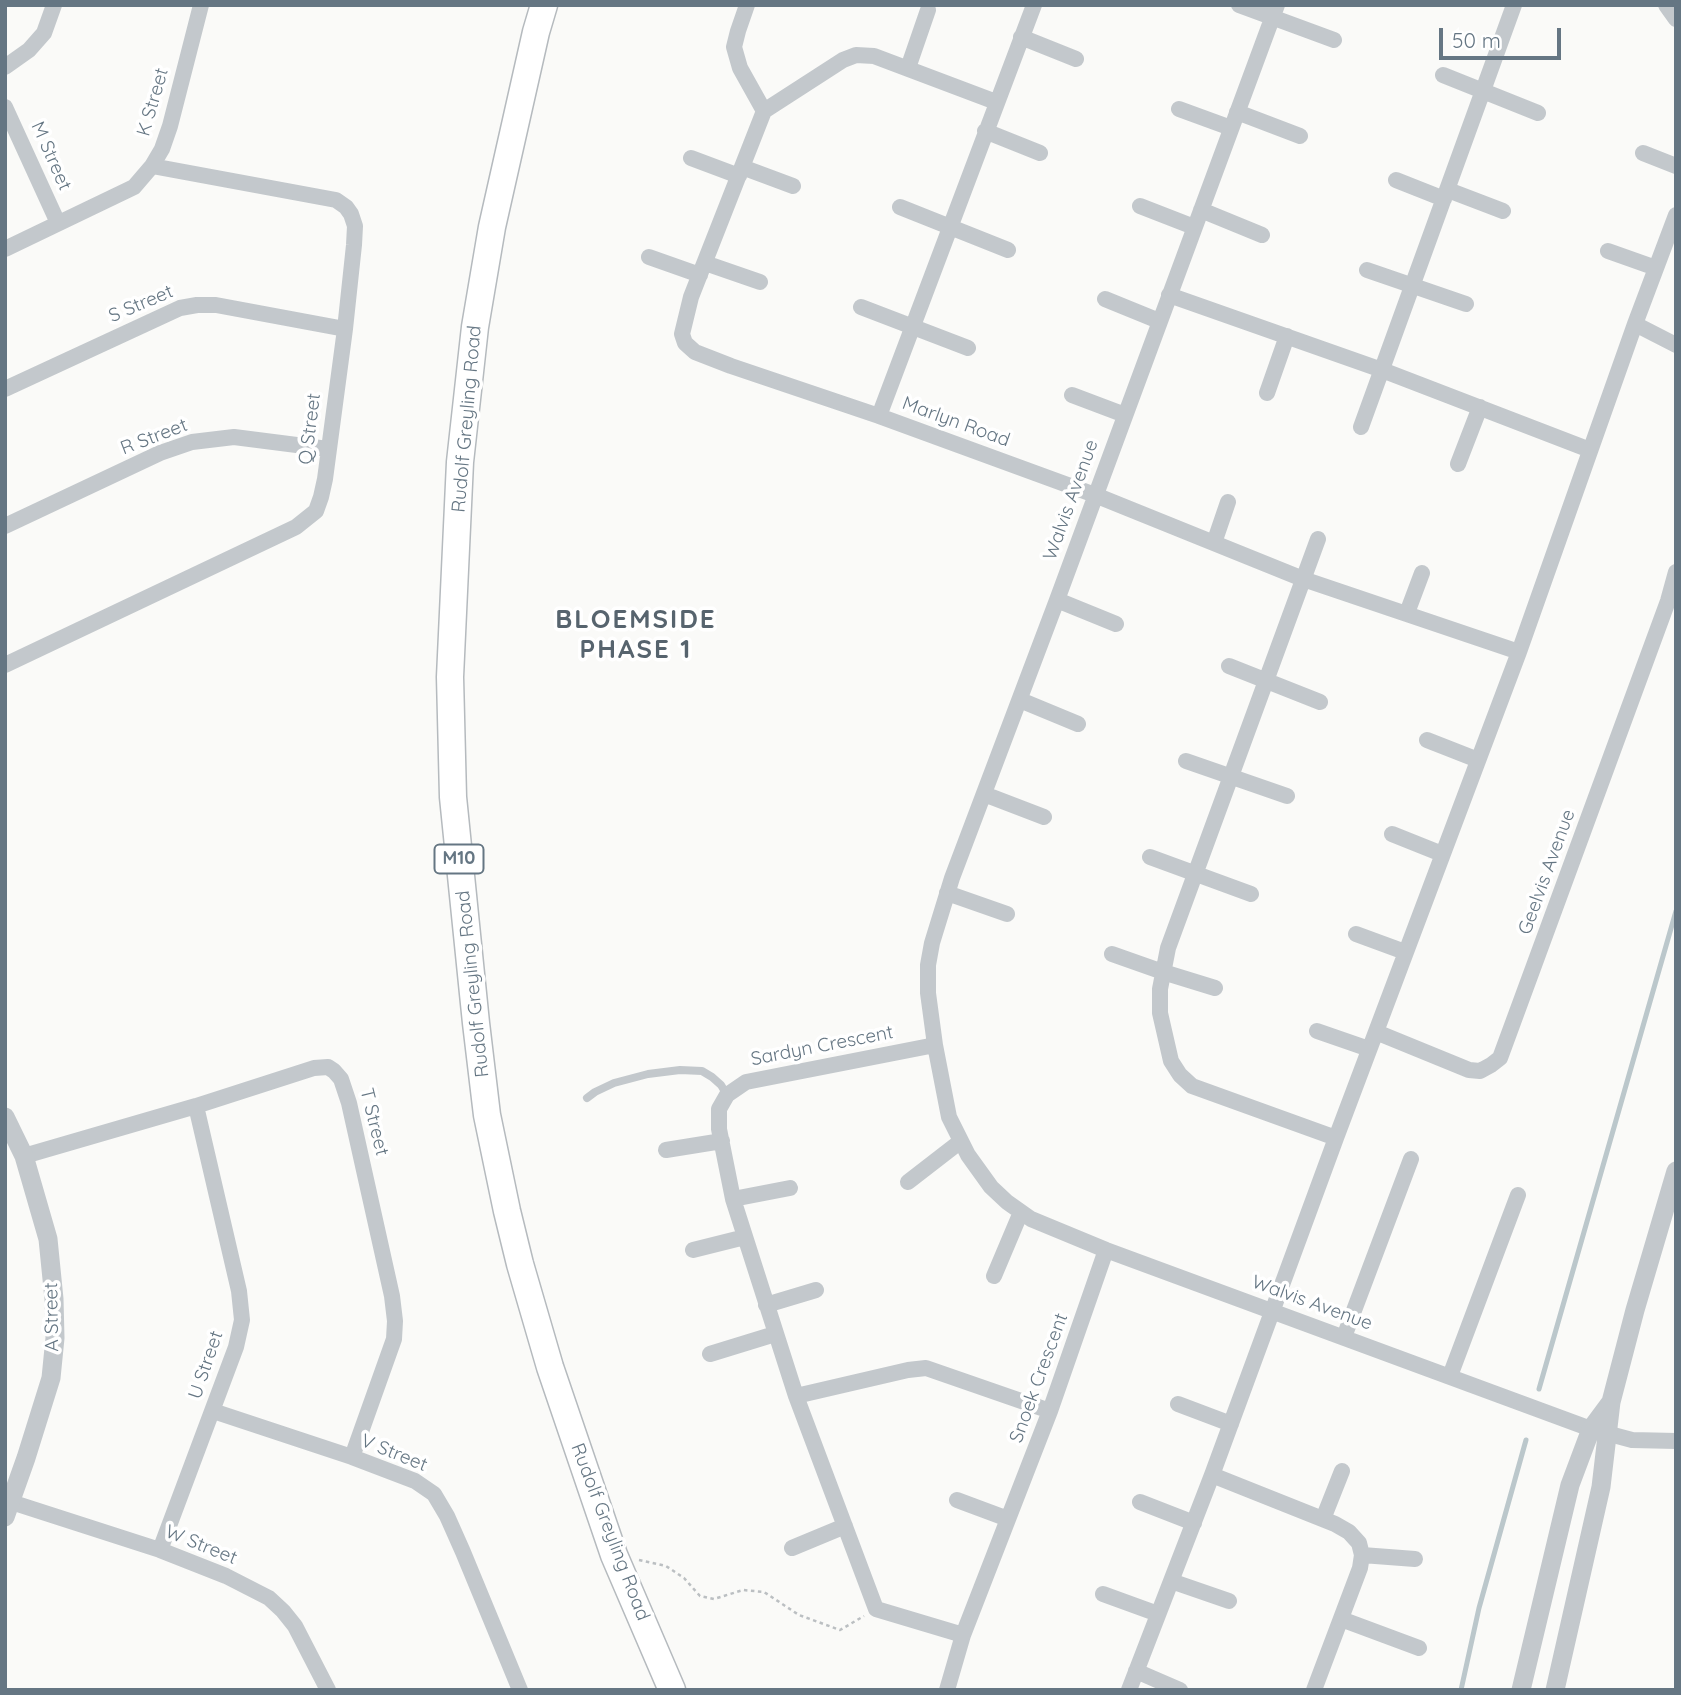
<!DOCTYPE html>
<html>
<head>
<meta charset="utf-8">
<style>
  body { margin:0 }
  #map { position:relative; width:1681px; height:1695px; overflow:hidden; background:#fafaf8; font-family:Quicksand,sans-serif }
  canvas { display:block }
  .frame { position:absolute; inset:0; border:7px solid #657683; pointer-events:none }
  .scale { position:absolute; left:1439px; top:28px; width:122px; height:32px; box-sizing:border-box; border:4px solid #657683; border-top:0; padding-left:9px; font-size:21px; line-height:24px; white-space:nowrap; color:#657683; -webkit-text-stroke:5px #fff; paint-order:stroke }
</style>
</head>
<body>
<div id="map">
<canvas width="1681" height="1695"></canvas>
<div class="frame"></div>
<div class="scale">50 m</div>
</div>
<script>
const g = document.querySelector('canvas').getContext('2d');
g.lineJoin = 'round';
function shape(rows) {
  const path = new Path2D();
  for (const r of rows) {
    path.moveTo(r[0], r[1]);
    for (let i = 2; i < r.length; i += 2) path.lineTo(r[i], r[i + 1]);
  }
  return path;
}
function stroke(path, color, width, dash) {
  g.strokeStyle = color;
  g.lineWidth = width;
  g.lineCap = dash ? 'butt' : 'round';
  g.setLineDash(dash || []);
  g.stroke(path);
}
function drawText(font, color, halo, rows, align = 'center') {
  g.font = font + ' Quicksand,sans-serif';
  g.lineWidth = 7;
  g.setLineDash([]);
  g.textBaseline = 'middle';
  g.strokeStyle = halo;
  g.fillStyle = color;
  for (const [text, x, y, turn = 0] of rows) {
    g.save();
    g.translate(x, y);
    g.rotate((+turn || 0) * Math.PI / 180);
    g.textAlign = isNaN(turn) ? turn : align;
    if (halo) g.strokeText(text, 0, 0);
    g.fillText(text, 0, 0);
    g.restore();
  }
}
stroke(shape([
  [1539,1389,1676,911],
  [1461,1690,1479,1608,1526,1440]
]), '#bbc7cb', 5);
const primary = shape([
  [544,5,536,32,492,227,475,327,460,462,450,677,453,797,476,1023,487,1115,507,1211,520,1264,550,1367,614,1555,672,1690]
]);
stroke(primary, '#b5babe', 29);
stroke(shape([
  [639,1560,666,1566,684,1578,700,1596,714,1599,743,1590,764,1592,799,1615,840,1630,864,1616]
]), '#bbbfc2', 2.5, [3.5, 3.5]);
stroke(shape([
  [587,1098,595,1092,614,1083,648,1074,680,1070,702,1071,712,1077,721,1085,727,1095]
]), '#c3c8cc', 8);
stroke(shape([
  [747,5,738,31,734,47,740,68,764,111],
  [1239,5,1334,40],
  [1277,5,1057,600,952,878,932,943,928,965,928,993,935,1045,949,1117,968,1155,991,1187,1007,1202,1031,1219,1106,1250,1591,1429,1632,1440,1676,1441],
  [1666,5,1676,19],
  [1021,37,1076,59],
  [5,67,29,50,44,33,54,5],
  [908,68,928,10],
  [1443,75,1538,113],
  [996,102,874,56,856,55,843,60,764,111,691,297,682,334,685,343,695,352,731,366,879,416,1095,495,1303,579,1519,652],
  [5,107,58,223],
  [1179,109,1231,128],
  [1237,112,1300,136],
  [985,131,1040,153],
  [1643,153,1676,166],
  [691,158,739,176],
  [742,167,793,186],
  [1396,180,1444,199],
  [1448,190,1503,211],
  [1140,206,1194,227],
  [900,207,1008,250],
  [1201,210,1262,235],
  [5,249,134,187,152,166,162,149,170,126,201,5],
  [1608,251,1656,268],
  [649,257,700,275],
  [705,263,760,282],
  [1367,270,1466,304],
  [1169,295,1382,370,1590,450],
  [1105,299,1159,321],
  [861,307,968,348],
  [1635,324,1676,345],
  [5,389,180,308,197,305,216,305,345,329],
  [1267,393,1287,336],
  [1072,395,1125,415],
  [879,416,1034,5],
  [1361,427,1514,5],
  [1458,464,1480,407],
  [5,526,160,453,192,442,234,437,328,449],
  [1318,539,1168,948,1160,989,1160,1013,1171,1061,1180,1075,1192,1086,1336,1138],
  [1214,543,1228,502],
  [1057,600,1116,624],
  [1407,613,1422,573],
  [5,665,296,527,316,511,321,497,325,479,345,329,354,245,355,226,351,214,346,207,336,200,152,166],
  [1229,666,1320,702],
  [1020,700,1078,724],
  [1427,740,1478,760],
  [1186,761,1287,796],
  [984,794,1044,817],
  [1392,834,1442,854],
  [1150,857,1251,894],
  [947,893,1007,914],
  [1356,934,1405,952],
  [1112,954,1163,972,1215,988],
  [1317,1031,1369,1049],
  [1376,1032,1469,1070,1480,1071,1491,1065,1500,1058,1668,601,1676,572],
  [935,1045,746,1082,727,1095,719,1109,719,1129,733,1199,796,1396,876,1609,963,1635],
  [666,1150,722,1141],
  [24,1156,196,1106,314,1068,328,1067,334,1071,341,1079,349,1103,392,1296,395,1321,394,1339,352,1457],
  [908,1182,961,1141],
  [733,1199,790,1188],
  [693,1250,745,1237],
  [994,1276,1021,1212],
  [766,1305,816,1290],
  [1344,1337,1411,1159],
  [710,1354,775,1334],
  [1450,1376,1518,1195],
  [796,1396,908,1370,926,1368,1050,1411],
  [1178,1404,1231,1424],
  [213,1411,352,1457,415,1481,434,1494,447,1516,463,1552,520,1690],
  [1212,1475,1335,1524,1349,1532,1359,1543,1362,1555,1360,1568,1314,1690],
  [957,1500,1008,1519],
  [11,1502,160,1550,226,1576,269,1598,283,1611,295,1626,328,1690],
  [1140,1502,1194,1523],
  [1323,1519,1342,1471],
  [792,1548,845,1526],
  [160,1550,236,1347,242,1320,239,1291,196,1106],
  [1362,1555,1415,1559],
  [1171,1581,1229,1601],
  [1103,1594,1158,1614],
  [1341,1619,1419,1648],
  [1136,1671,1180,1690],
  [947,1690,963,1635,1050,1411,1106,1250],
  [1129,1690,1212,1475,1336,1138,1519,652,1635,324,1676,215]
]), '#c3c8cc', 16);
stroke(shape([
  [5,1117,24,1156,48,1239,54,1299,55,1338,51,1378,26,1458,5,1517],
  [1521,1690,1570,1485,1591,1429,1611,1402],
  [1555,1690,1601,1487,1611,1402,1635,1310,1676,1171]
]), '#c3c8cc', 19);
stroke(primary, '#fff', 26);
for (const [x, y, w] of [
  [459,859,49]
]) {
  const box = new Path2D();
  box.roundRect(x - w / 2, y - 14.5, w, 29, 5);
  g.fillStyle = '#fff';
  g.fill(box);
  stroke(box, '#657683', 2);
}
drawText('bold 18px', '#657683', null, [
  ["M10",459,859]
]);
drawText('19px', '#657683', '#fff', [
  ["K Street",153,102,-74],
  ["M Street",51,156,66],
  ["S Street",141,304,-23],
  ["Rudolf Greyling Road",467,419,-85],
  ["Marlyn Road",956,422,20],
  ["Q Street",310,429,-83],
  ["R Street",154,437,-21],
  ["Walvis Avenue",1071,500,-70],
  ["Geelvis Avenue",1547,872,-70],
  ["Rudolf Greyling Road",473,984,-96],
  ["Sardyn Crescent",822,1046,-11],
  ["T Street",374,1122,76],
  ["Walvis Avenue",1312,1303,20],
  ["A Street",52,1317,-91],
  ["U Street",206,1365,-71],
  ["Snoek Crescent",1039,1378,-70],
  ["V Street",394,1453,22],
  ["Rudolf Greyling Road",610,1532,69],
  ["W Street",201,1545,22]
]);
g.letterSpacing = '2px';
drawText('bold 26px', '#57646e', '#fff', [
  ["BLOEMSIDE",636,620],
  ["PHASE 1",636,650]
]);
g.letterSpacing = '0px';
</script>
</body>
</html>
